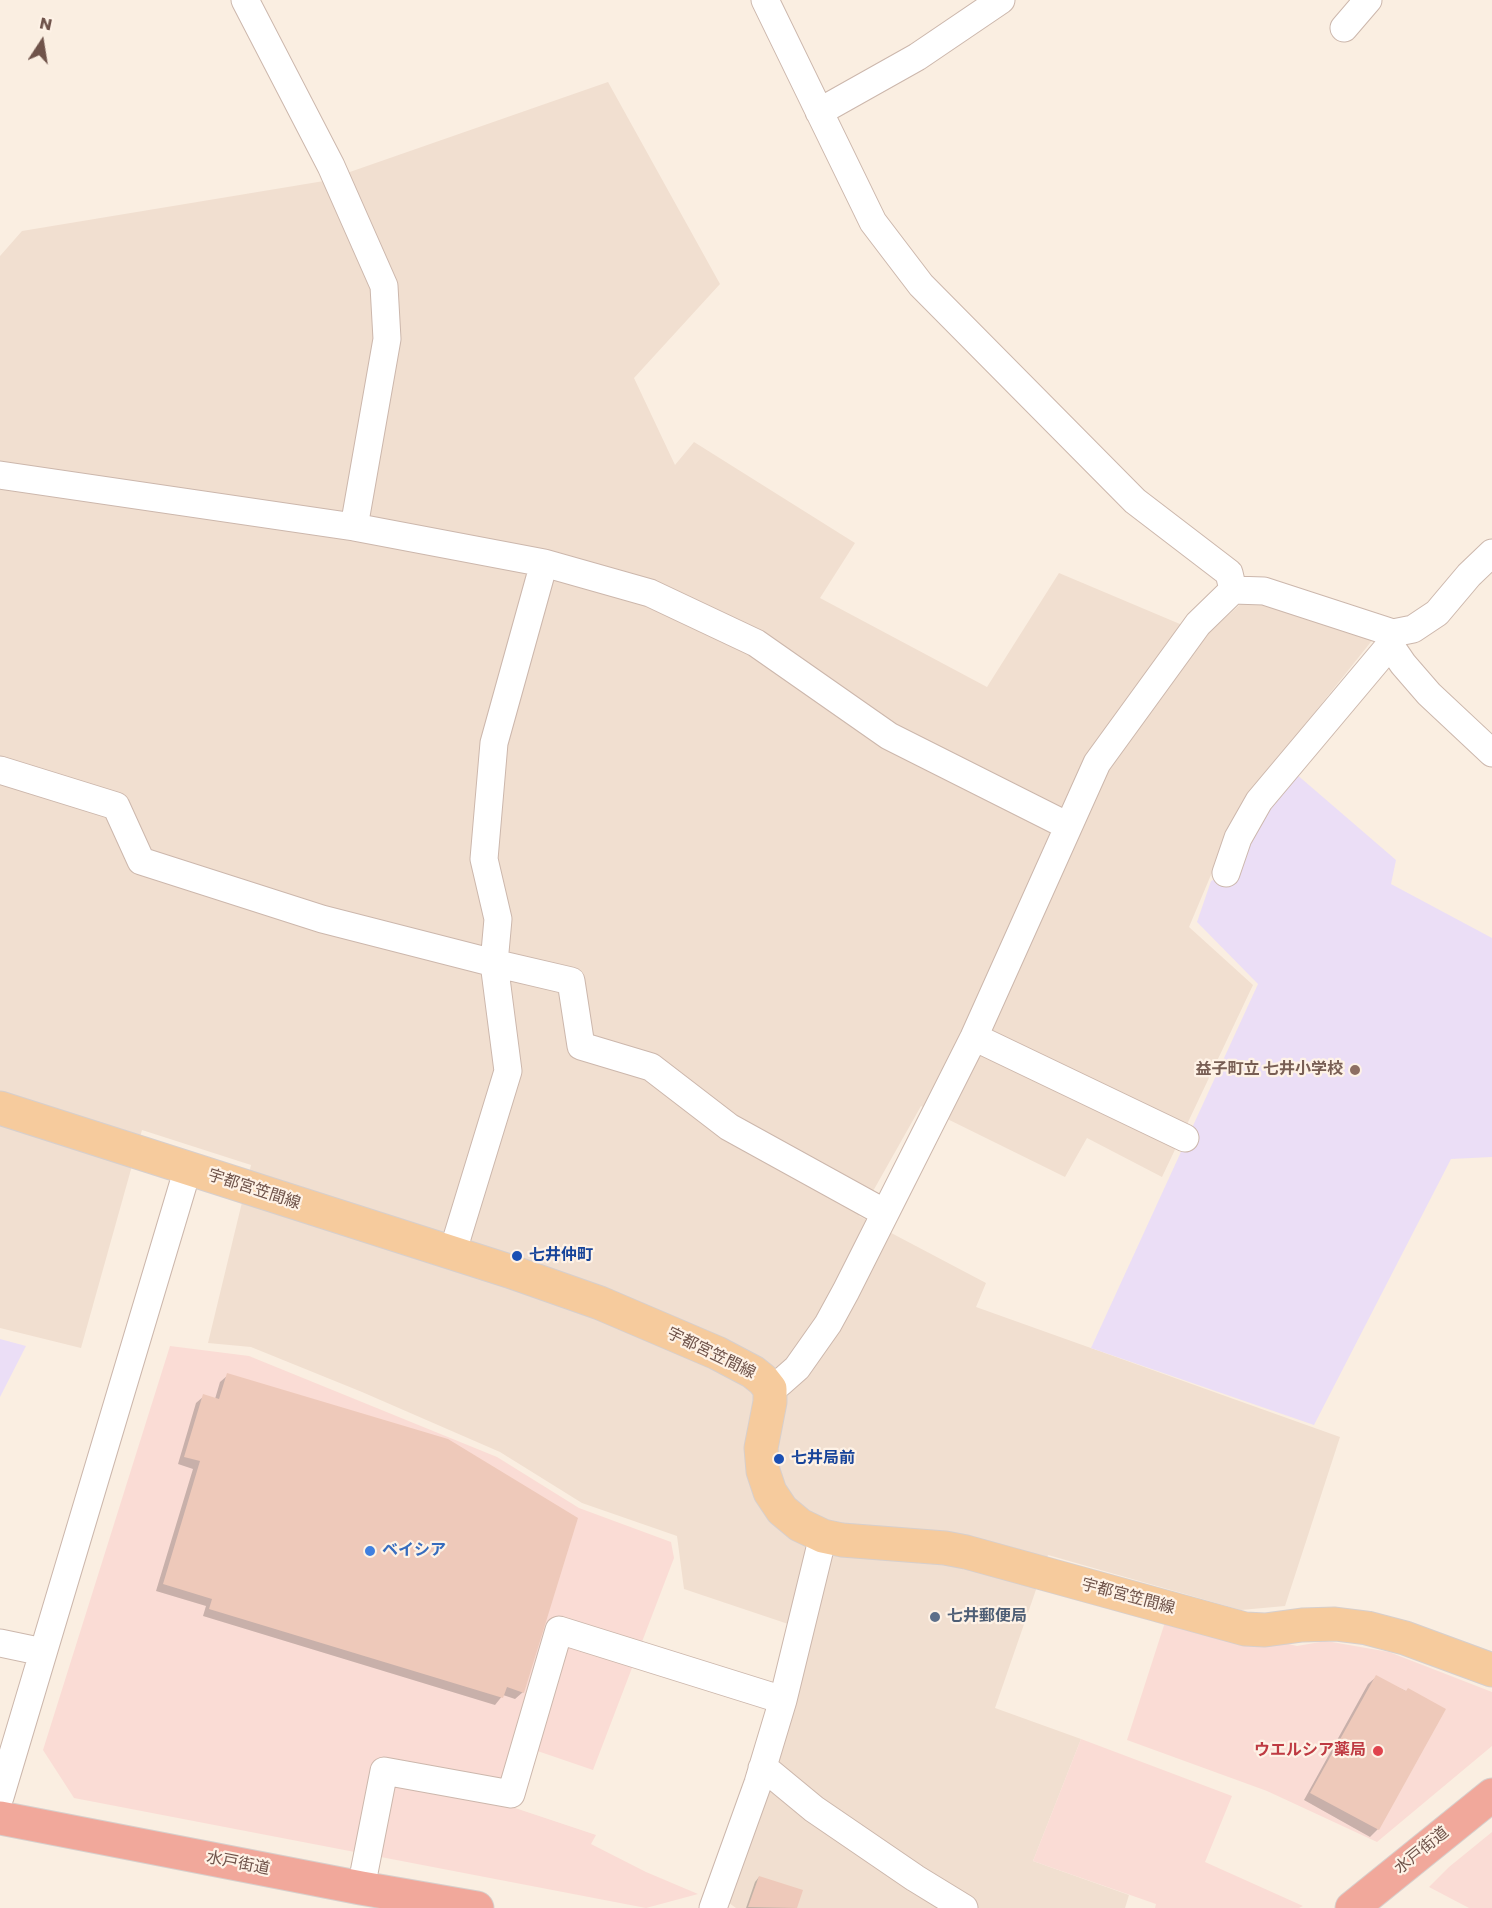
<!DOCTYPE html>
<html>
<head>
<meta charset="utf-8">
<style>
  body { margin:0 }
  #map { position:relative; width:1492px; height:1908px; overflow:hidden; background:#faeee1; font-family:Poppins,sans-serif }
  canvas { display:block }
  .north { position:absolute; left:12px; top:12px; width:60px; height:60px; -webkit-text-stroke:4px #fef2e6; paint-order:stroke; rotate:12deg; font-size:16px; font-weight:700; line-height:24px; text-align:center; color:#6f534a }
  .north::after { content:''; display:block; margin:auto; width:21px; height:27px; background:#6f534a; clip-path:polygon(50% 0,100% 100%,50% 72%,0 100%) }
</style>
</head>
<body>
<div id="map">
<canvas width="1492" height="1908"></canvas>
<div class="north">N</div>
</div>
<script>
const g = document.querySelector('canvas').getContext('2d');
g.lineJoin = 'round';
function paint(path, color) {
  g.fillStyle = color;
  g.fill(path, 'evenodd');
}
function shape(rows) {
  const path = new Path2D();
  for (const r of rows) {
    path.moveTo(r[0], r[1]);
    for (let i = 2; i < r.length; i += 2) path.lineTo(r[i], r[i + 1]);
  }
  return path;
}
function stroke(path, color, width, dash) {
  g.strokeStyle = color;
  g.lineWidth = width;
  g.lineCap = dash ? 'butt' : 'round';
  g.setLineDash(dash || []);
  g.stroke(path);
}
function drawText(font, color, halo, rows, align = 'center') {
  g.font = font + ' Poppins,"Noto Sans JP",sans-serif';
  g.lineWidth = 4.5;
  g.setLineDash([]);
  g.textBaseline = 'middle';
  g.strokeStyle = halo;
  g.fillStyle = color;
  for (const [text, x, y, turn = 0] of rows) {
    g.save();
    g.translate(x, y);
    g.rotate((+turn || 0) * Math.PI / 180);
    g.textAlign = isNaN(turn) ? turn : align;
    if (halo) g.strokeText(text, 0, 0);
    g.fillText(text, 0, 0);
    g.restore();
  }
}
paint(shape([
  [608,82,720,284,634,378,675,465,694,442,855,543,820,598,987,687,1059,573,1206,635,1243,602,1300,609,1374,638,1240,806,1189,927,1253,985,1162,1177,1087,1138,1065,1177,921,1106,859,1216,986,1283,976,1307,1340,1437,1285,1606,1241,1610,1048,1555,995,1708,1081,1739,1033,1861,1129,1895,1125,1908,736,1908,729,1903,809,1631,684,1589,677,1536,582,1503,500,1452,362,1392,251,1347,208,1343,251,1165,142,1130,81,1348,0,1328,0,256,22,231,324,181]
]), '#f1dfd0');
paint(shape([
  [170,1346,249,1356,497,1457,579,1508,671,1542,674,1558,593,1770,517,1744,500,1803,596,1835,591,1844,646,1872,698,1894,646,1908,74,1798,43,1750],
  [1167,1616,1297,1646,1326,1641,1389,1652,1492,1692,1492,1746,1377,1842,1267,1791,1127,1740],
  [1081,1739,1232,1796,1205,1862,1303,1906,1299,1908,1155,1908,1156,1904,1033,1861],
  [1492,1832,1492,1908,1469,1908,1429,1887,1449,1867]
]), '#fadcd5');
paint(shape([
  [1295,773,1396,860,1391,884,1492,938,1492,1157,1451,1159,1314,1425,1091,1348,1258,984,1197,922,1211,881,1237,870,1246,839],
  [0,1339,26,1346,0,1397]
]), '#ebdef6');
paint(shape([
  [228,1375,523,1692,515,1699,503,1695,495,1705,203,1616,206,1606,156,1591,193,1469,178,1464,196,1403,204,1396,215,1399,220,1382],
  [1376,1677,1444,1709,1378,1829,1370,1837,1304,1800,1368,1684],
  [759,1877,801,1891,795,1908,746,1908,755,1882]
]), '#0003');
paint(shape([
  [227,1373,448,1439,578,1518,524,1693,507,1687,503,1698,209,1609,212,1599,163,1584,200,1461,184,1457,203,1394,219,1399],
  [1376,1675,1406,1691,1408,1688,1446,1709,1379,1830,1310,1793],
  [759,1876,803,1890,797,1908,748,1907]
]), '#eec9ba');
const minor = shape([
  [245,0,331,166,384,286,387,339,354,527],
  [765,0,873,222,921,285,1135,501,1229,573,1233,590],
  [1344,28,1368,0],
  [819,112,917,57,1001,0],
  [0,475,354,527,544,563,650,593,756,643,889,736,1068,826],
  [1390,645,1403,664,1429,694,1492,753],
  [0,770,116,806,141,861,322,919,494,963,571,981,581,1046,651,1067,729,1127,885,1213],
  [1226,873,1238,838,1259,801,1390,645,1393,633],
  [974,1037,1185,1138],
  [452,1254,508,1071,494,963,498,919,484,859,494,743,544,563],
  [770,1389,780,1383,797,1368,828,1324,846,1291,974,1037,1097,763,1198,624,1233,590,1264,591,1393,633,1413,629,1437,613,1469,575,1492,553],
  [0,1643,43,1652],
  [762,1768,768,1771,814,1809,915,1878,964,1908],
  [0,1797,188,1168],
  [361,1888,384,1771,511,1794,559,1630,783,1700],
  [713,1908,758,1783,783,1700,823,1536]
]);
const major = shape([
  [0,1108,509,1271,600,1303,717,1353,753,1372,763,1380,770,1389,770,1402,761,1448,763,1471,770,1492,782,1510,800,1525,823,1536,842,1540,945,1548,966,1552,1245,1629,1265,1630,1302,1625,1335,1624,1367,1628,1405,1638,1492,1670]
]);
const highway = shape([
  [0,1818,361,1888,477,1908],
  [1352,1908,1492,1795]
]);
stroke(minor, '#ccb7ac', 29);
stroke(major, '#d7cfcc', 35);
stroke(highway, '#d7cfcc', 35);
stroke(minor, '#fff', 27);
stroke(major, '#f6cb9d', 33);
stroke(highway, '#f1a89b', 33);
for (const [x, y, r, color] of [
  [1355,1070,6,"#8d6e63"],
  [517,1256,6,"#1a4fb4"],
  [779,1459,6,"#1a4fb4"],
  [370,1551,6,"#3f7fe0"],
  [935,1617,6,"#5c6f8a"],
  [1378,1751,6,"#e0444e"]
]) {
  const dot = new Path2D();
  dot.arc(x, y, r, 0, 2 * Math.PI);
  g.fillStyle = color;
  g.fill(dot);
  stroke(dot, '#fef2e6', 2);
}
drawText('bold 16px', '#785e54', '#fef2e6', [
  ["益子町立 七井小学校",1343,1070]
], 'right');
drawText('16px', '#6f534a', '#fef2e6', [
  ["宇都宮笠間線",254,1190,18],
  ["宇都宮笠間線",711,1354,26],
  ["宇都宮笠間線",1128,1597,15],
  ["水戸街道",1422,1851,-39],
  ["水戸街道",238,1864,11]
]);
drawText('bold 16px', '#164399', '#fef2e6', [
  ["七井仲町",529,1256],
  ["七井局前",791,1459]
], 'left');
drawText('bold 16px', '#366cbe', '#fef2e6', [
  ["ベイシア",382,1551]
], 'left');
drawText('bold 16px', '#4e5e75', '#fef2e6', [
  ["七井郵便局",947,1617]
], 'left');
drawText('bold 16px', '#be3a42', '#fef2e6', [
  ["ウエルシア薬局",1366,1751]
], 'right');
</script>
</body>
</html>
